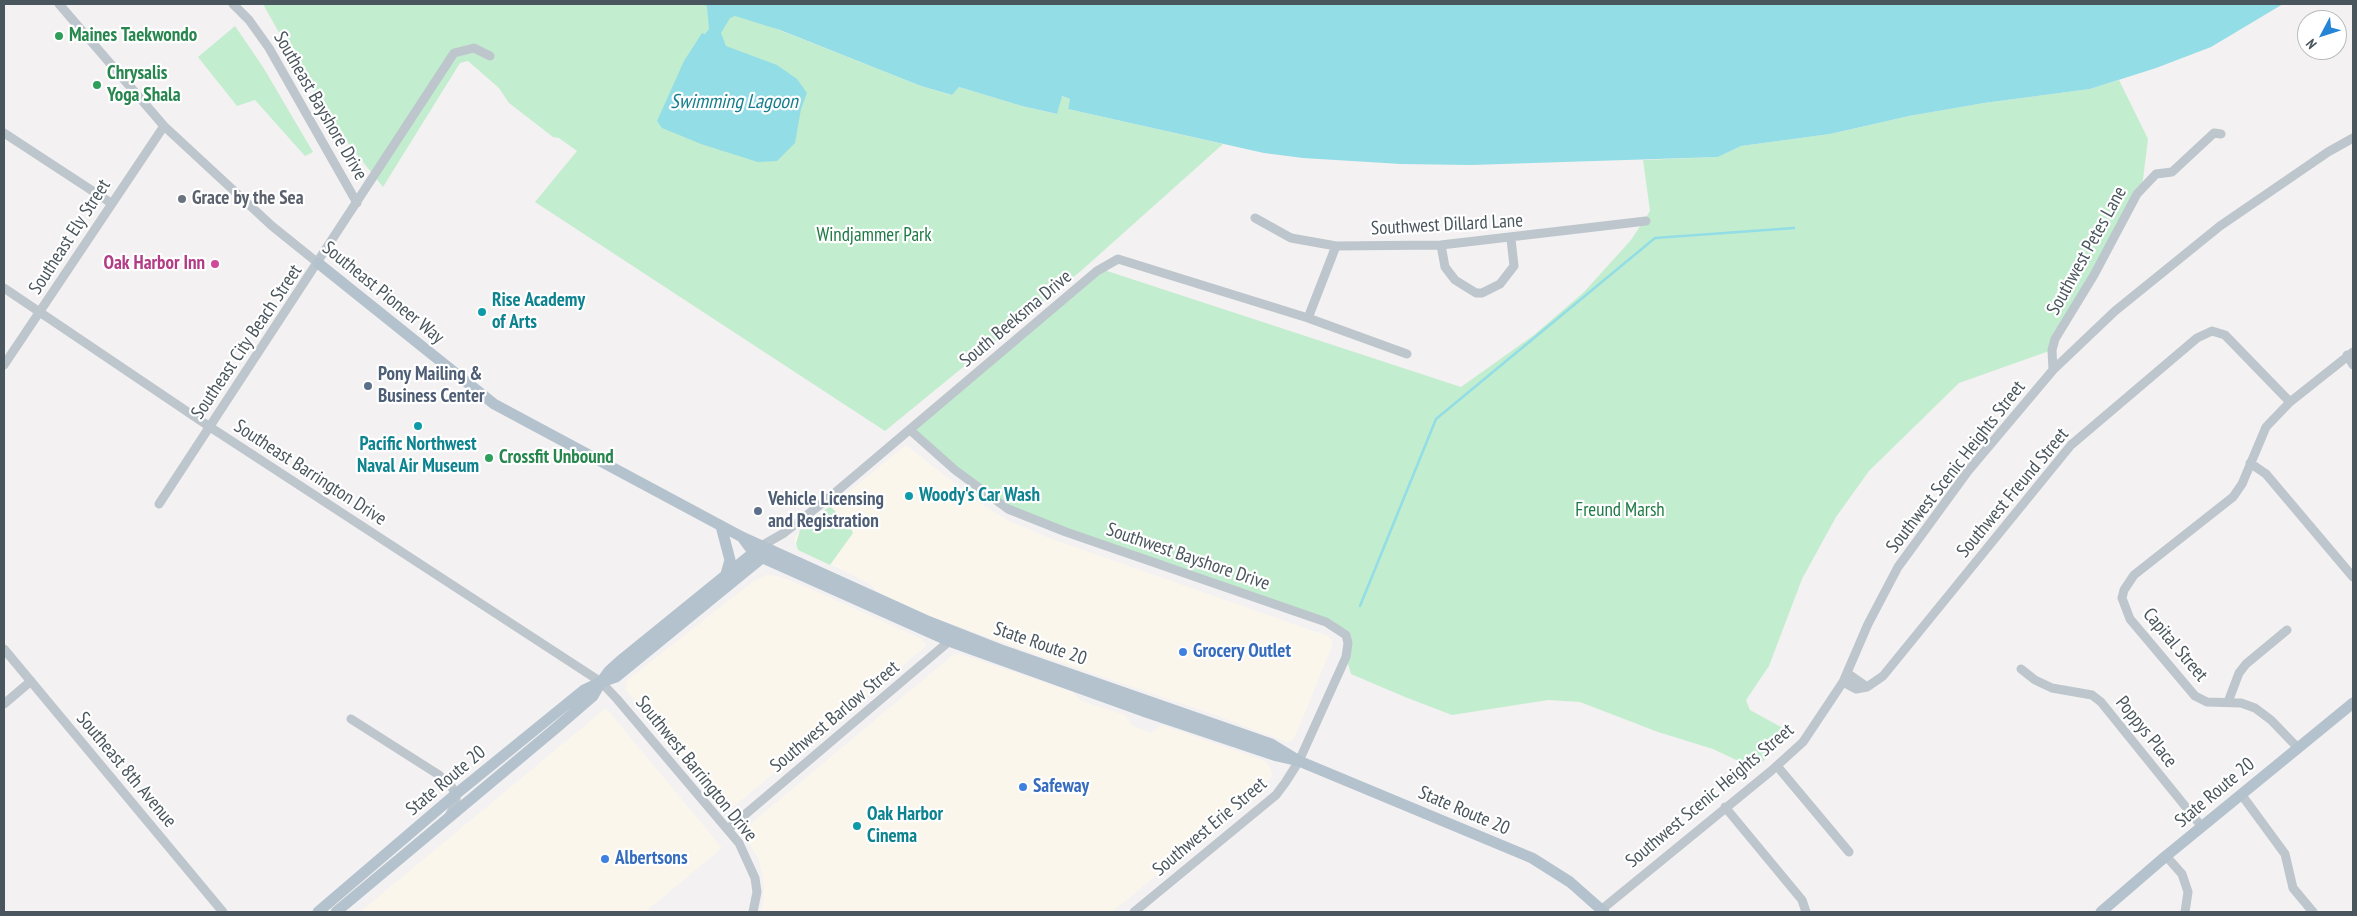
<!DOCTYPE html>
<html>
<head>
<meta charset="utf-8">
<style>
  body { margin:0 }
  #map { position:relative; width:2357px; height:916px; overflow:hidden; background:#f3f1f1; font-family:"PT Sans Narrow",sans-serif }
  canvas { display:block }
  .frame { position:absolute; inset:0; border:5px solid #4a565d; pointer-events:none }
  .north { position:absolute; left:2297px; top:10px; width:50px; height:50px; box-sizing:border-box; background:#fff; border:1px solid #b7bbbe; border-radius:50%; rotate:230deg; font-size:14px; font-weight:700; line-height:20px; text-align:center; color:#4a565d }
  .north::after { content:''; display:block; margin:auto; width:18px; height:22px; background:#2684d7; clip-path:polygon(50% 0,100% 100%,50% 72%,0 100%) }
</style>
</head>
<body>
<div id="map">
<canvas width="2357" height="916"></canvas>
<div class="frame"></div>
<div class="north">N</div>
</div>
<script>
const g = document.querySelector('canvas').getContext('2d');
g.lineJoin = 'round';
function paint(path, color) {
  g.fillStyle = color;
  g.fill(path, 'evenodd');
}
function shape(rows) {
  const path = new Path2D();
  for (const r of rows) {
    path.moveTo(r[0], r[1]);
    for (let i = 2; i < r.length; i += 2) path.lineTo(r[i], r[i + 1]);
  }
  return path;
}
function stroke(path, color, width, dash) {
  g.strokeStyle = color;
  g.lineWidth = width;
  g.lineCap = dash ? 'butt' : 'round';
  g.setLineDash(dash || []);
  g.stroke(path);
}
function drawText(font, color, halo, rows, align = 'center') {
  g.font = font + ' "PT Sans Narrow",sans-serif';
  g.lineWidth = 4.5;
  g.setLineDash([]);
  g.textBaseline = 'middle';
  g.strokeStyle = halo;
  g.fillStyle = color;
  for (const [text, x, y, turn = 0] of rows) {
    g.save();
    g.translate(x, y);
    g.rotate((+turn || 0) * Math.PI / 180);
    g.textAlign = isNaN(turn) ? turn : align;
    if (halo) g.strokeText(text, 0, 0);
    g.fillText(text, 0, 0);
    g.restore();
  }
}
paint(shape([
  [906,445,978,502,1007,520,1049,538,1328,636,1332,641,1332,646,1295,737,1292,741,1287,742,1207,712,1018,648,935,618,878,592,867,582,842,570,797,549,794,540,796,535],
  [766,575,773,575,787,579,822,594,922,639,926,646,732,808,727,809,722,806,625,689,627,680,635,674,751,583],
  [954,654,963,655,1072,692,1082,701,1125,715,1131,725,1151,733,1162,725,1265,761,1271,769,1272,776,1247,801,1112,912,762,912,764,885,759,860,742,831],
  [606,708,722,848,645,912,360,912]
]), '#fbf6ec');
paint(shape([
  [263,4,701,4,754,20,921,86,951,95,959,87,1022,106,1056,114,1061,96,1070,99,1068,109,1223,144,1082,270,885,431,535,202,577,151,559,138,553,137,509,103,499,88,468,61,460,63,383,187,351,147,306,81],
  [235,26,263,67,313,152,305,156,255,100,237,106,198,57],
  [2119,80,2148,139,2142,187,2052,350,1959,383,1869,471,1836,517,1802,579,1769,666,1746,700,1750,710,1790,732,1783,742,1757,767,1747,765,1713,749,1658,732,1580,702,1548,700,1452,715,1405,697,1351,674,1346,657,1348,643,1337,627,1008,509,910,430,1101,269,1461,387,1534,335,1584,292,1631,240,1650,211,1643,160,1718,157,1741,146,1830,134,1909,116,1984,103,2090,89],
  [830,506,850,526,853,533,830,565,798,550,796,544,800,530]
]), '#c3edcf');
paint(shape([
  [701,4,2283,4,2211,47,2156,68,2090,89,1984,103,1909,116,1830,134,1741,146,1718,157,1471,165,1401,164,1303,158,1264,153,1068,109,1070,99,1062,96,1057,114,1022,106,959,87,952,95,921,86,780,30,735,16,730,18,721,33,726,46,777,65,797,79,807,93,801,109,795,143,777,161,758,162,701,144,662,128,657,121,684,61,702,33,705,34,709,29,707,6]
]), '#93dde6');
stroke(shape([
  [1360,606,1436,419,1655,238,1794,228]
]), '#93dde6', 2.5);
stroke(shape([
  [59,4,164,126,272,226,318,263],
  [233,4,249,20,269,48,357,203],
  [4,133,111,203],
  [1255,218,1291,238,1336,246,1441,245,1646,221],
  [1441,245,1445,267,1455,280,1476,293,1482,293,1500,284,1514,266,1511,239],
  [4,288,210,427,601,682,617,699,739,843,755,878,757,892,753,912],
  [1308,318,1336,246],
  [2347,355,2353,365],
  [4,365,164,126],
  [2053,370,2052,350,2055,339,2094,275,2137,194,2156,174,2172,172,2214,133,2221,134],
  [910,430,955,470,1008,509,1066,532,1326,622,1346,635,1348,643,1346,657,1299,761,1285,783,1276,795,1134,912],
  [2250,463,2266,474,2353,577],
  [159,504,454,53,474,48,490,56],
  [763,545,784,533,830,497,1097,271,1118,259,1308,318,1407,354],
  [4,649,223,912],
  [2021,669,2035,680,2052,688,2092,695,2101,702,2202,827],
  [1847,673,1867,687],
  [1843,682,1856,689,1867,687,1883,676,2071,445,2197,338,2212,331,2225,335,2290,402],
  [2228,702,2239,673,2246,664,2287,630],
  [4,704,31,681],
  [351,719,439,775,451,786,456,794,456,802,449,816],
  [2297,747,2271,720,2255,708,2241,703,2207,702,2195,696,2130,619,2122,598,2124,590,2134,575,2233,497,2242,484,2266,427,2290,402,2353,352],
  [1777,766,1849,852],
  [2241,794,2285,854,2293,888,2313,912],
  [1725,807,1802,900,1806,912],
  [728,829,953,638],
  [2166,856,2182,874,2188,892,2185,912],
  [1601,910,1771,771,1803,742,1843,682,1868,624,1898,567,1968,471,2053,370,2115,311,2220,226,2328,152,2353,138]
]), '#bdc6cc', 9);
stroke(shape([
  [318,263,494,404,742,537,925,620,1004,651,1271,744,1299,761],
  [721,526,730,560,726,574],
  [742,537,753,552,763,558,949,641,1146,712,1277,756,1299,761,1532,858,1570,882,1604,912],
  [318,912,456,794,584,690,601,682,609,671,620,661,758,549],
  [336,912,556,728,593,696,601,682,616,677,768,553],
  [2101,912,2166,856,2353,703]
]), '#b3c2cd', 11);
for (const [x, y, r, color] of [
  [59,36,5,"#2e9e5b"],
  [97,85,5,"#2e9e5b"],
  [182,199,5,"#6b7280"],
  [215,264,5,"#d1479c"],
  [482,312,5,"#0f9aa8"],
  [368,386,5,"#5c6f8a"],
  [418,426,5,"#0f9aa8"],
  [489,458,5,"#2e9e5b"],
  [909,496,5,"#0f9aa8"],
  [758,511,5,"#5c6f8a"],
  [1183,652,5,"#3f7fe0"],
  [1023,787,5,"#3f7fe0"],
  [857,826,5,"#0f9aa8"],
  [605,859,5,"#3f7fe0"]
]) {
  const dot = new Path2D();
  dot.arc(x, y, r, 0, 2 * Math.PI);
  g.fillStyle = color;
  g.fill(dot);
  stroke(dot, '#fff', 2);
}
drawText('bold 19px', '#27864d', '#fff', [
  ["Maines Taekwondo",69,36],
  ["Chrysalis",107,74],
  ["Yoga Shala",107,96],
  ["Crossfit Unbound",499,458]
], 'left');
drawText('19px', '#4a565d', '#fff', [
  ["Southeast Bayshore Drive",320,106,60],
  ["Southwest Dillard Lane",1447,225,-3],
  ["Southeast Ely Street",70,237,-57],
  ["Southwest Petes Lane",2087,251,-61],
  ["Southeast Pioneer Way",383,293,39],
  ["South Beeksma Drive",1016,319,-40],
  ["Southeast City Beach Street",247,342,-56],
  ["Southwest Scenic Heights Street",1956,467,-52],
  ["Southeast Barrington Drive",310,473,33],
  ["Southwest Freund Street",2013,493,-50],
  ["Southwest Bayshore Drive",1188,557,19],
  ["State Route 20",1040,644,19],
  ["Capital Street",2175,645,50],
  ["Southwest Barlow Street",835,717,-40],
  ["Poppys Place",2146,732,51],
  ["Southwest Barrington Drive",696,769,51],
  ["Southeast 8th Avenue",126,770,50],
  ["State Route 20",446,781,-40],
  ["State Route 20",2215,793,-40],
  ["Southwest Scenic Heights Street",1710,796,-40],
  ["State Route 20",1464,811,23],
  ["Southwest Erie Street",1210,827,-40]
]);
drawText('bold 19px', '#5b616d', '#fff', [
  ["Grace by the Sea",192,199]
], 'left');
drawText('19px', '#1e7a44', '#fff', [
  ["Windjammer Park",874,236],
  ["Freund Marsh",1620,511]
]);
drawText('bold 19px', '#b23c85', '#fff', [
  ["Oak Harbor Inn",205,264]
], 'right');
drawText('bold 19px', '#0d838f', '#fff', [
  ["Rise Academy",492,301],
  ["of Arts",492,323],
  ["Pacific Northwest",418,445,"center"],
  ["Naval Air Museum",418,467,"center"],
  ["Woody's Car Wash",919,496],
  ["Oak Harbor",867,815],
  ["Cinema",867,837]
], 'left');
drawText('bold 19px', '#4e5e75', '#fff', [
  ["Pony Mailing &",378,375],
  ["Business Center",378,397],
  ["Vehicle Licensing",768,500],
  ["and Registration",768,522]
], 'left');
drawText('bold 19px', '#366cbe', '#fff', [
  ["Grocery Outlet",1193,652],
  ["Safeway",1033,787],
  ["Albertsons",615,859]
], 'left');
drawText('italic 20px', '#167f8d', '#fff', [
  ["Swimming Lagoon",734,102]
]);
</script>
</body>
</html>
